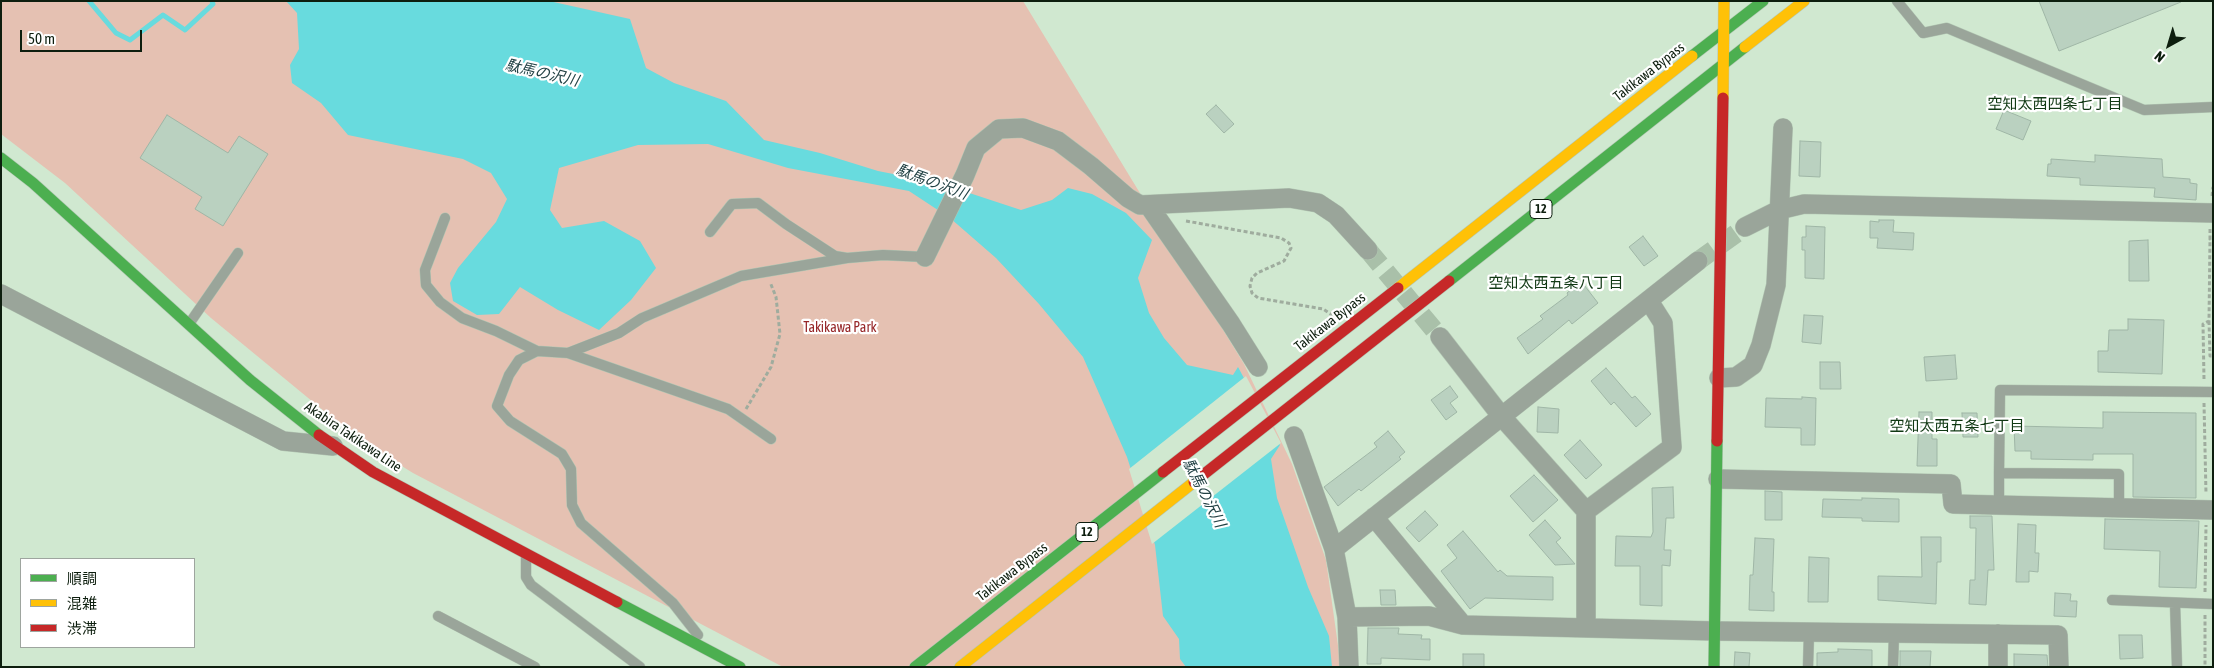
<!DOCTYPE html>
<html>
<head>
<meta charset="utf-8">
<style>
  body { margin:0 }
  #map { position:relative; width:2214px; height:668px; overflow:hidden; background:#d0e8d0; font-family:"Asap Condensed","Noto Sans JP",sans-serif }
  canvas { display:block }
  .frame { position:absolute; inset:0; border:2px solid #0d1e0e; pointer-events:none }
  .legend { position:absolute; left:20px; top:558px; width:175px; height:90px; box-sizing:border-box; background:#fff; border:1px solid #9ea59f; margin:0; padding:6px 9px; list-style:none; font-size:15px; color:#0d1e0e }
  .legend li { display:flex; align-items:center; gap:10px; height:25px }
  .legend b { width:25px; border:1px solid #9ea59f }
  .north { position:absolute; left:2144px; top:20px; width:50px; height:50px; -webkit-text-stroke:4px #fff; paint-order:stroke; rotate:219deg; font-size:14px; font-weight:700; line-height:20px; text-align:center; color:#0d1e0e }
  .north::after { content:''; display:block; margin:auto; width:18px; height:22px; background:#0d1e0e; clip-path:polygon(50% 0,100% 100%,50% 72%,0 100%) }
  .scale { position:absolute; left:20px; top:30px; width:122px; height:22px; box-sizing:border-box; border:2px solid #0d1e0e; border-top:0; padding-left:6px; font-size:15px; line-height:18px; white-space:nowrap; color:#0d1e0e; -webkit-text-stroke:4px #fff; paint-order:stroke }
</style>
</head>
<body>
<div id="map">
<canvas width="2214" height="668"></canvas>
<div class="frame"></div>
<ul class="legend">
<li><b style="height:6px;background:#4caf50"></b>順調</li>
<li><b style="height:6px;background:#ffc107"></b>混雑</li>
<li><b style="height:6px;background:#c62828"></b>渋滞</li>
</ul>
<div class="north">N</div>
<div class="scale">50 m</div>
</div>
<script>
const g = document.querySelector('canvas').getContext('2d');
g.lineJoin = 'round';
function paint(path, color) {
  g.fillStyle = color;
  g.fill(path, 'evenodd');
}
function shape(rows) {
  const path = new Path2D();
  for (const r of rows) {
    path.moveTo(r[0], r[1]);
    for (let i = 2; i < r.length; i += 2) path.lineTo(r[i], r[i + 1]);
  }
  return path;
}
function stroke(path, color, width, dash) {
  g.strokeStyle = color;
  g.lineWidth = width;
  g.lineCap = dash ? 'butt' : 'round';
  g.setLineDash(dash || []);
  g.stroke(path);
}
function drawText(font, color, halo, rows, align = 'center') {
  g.font = font + ' "Asap Condensed","Noto Sans JP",sans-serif';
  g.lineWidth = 4.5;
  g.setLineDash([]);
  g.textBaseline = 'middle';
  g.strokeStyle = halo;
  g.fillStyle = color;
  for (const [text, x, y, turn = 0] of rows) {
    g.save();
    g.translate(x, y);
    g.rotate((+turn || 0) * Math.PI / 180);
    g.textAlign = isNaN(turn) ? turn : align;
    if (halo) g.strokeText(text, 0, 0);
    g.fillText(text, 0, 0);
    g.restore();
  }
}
paint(shape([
  [1,1,1023,1,1244,364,1292,464,1326,560,1341,667,783,667,413,473,358,439,211,318,65,183,1,134]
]), '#e5c1b2');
paint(shape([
  [286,1,549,1,630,19,646,68,674,83,726,101,764,140,820,153,878,171,939,183,1021,210,1052,200,1068,188,1092,194,1126,213,1152,240,1138,278,1149,313,1164,338,1187,365,1233,375,1238,367,1280,445,1271,459,1277,498,1308,587,1329,636,1332,667,1186,667,1180,659,1179,639,1163,616,1155,545,1127,457,1083,357,1039,304,996,258,950,218,909,191,788,168,708,144,638,145,559,168,550,210,562,228,604,221,640,241,656,268,631,300,599,330,558,310,520,287,499,314,477,315,453,301,450,283,458,268,496,222,507,199,491,173,463,159,348,135,321,103,292,83,290,65,299,49,297,13]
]), '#68dbde');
paint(shape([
  [1246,376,1281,443,1152,544,1129,469]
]), '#d0e8d0');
stroke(shape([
  [89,1,116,33,130,40,163,15,185,30,213,4,212,1]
]), '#68dbde', 5);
const building = shape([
  [2039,1,2180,1,2181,2,2059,51,2039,1],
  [1216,105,1234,124,1224,133,1206,114,1216,105],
  [2004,110,2031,121,2023,140,1996,129,2004,110],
  [167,115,228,153,239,136,268,154,223,226,195,209,202,197,140,158,167,115],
  [1800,141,1821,142,1820,177,1799,176,1800,141],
  [2095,155,2162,159,2163,177,2190,179,2190,183,2197,184,2196,200,2154,197,2155,188,2080,185,2080,178,2047,176,2048,164,2051,164,2051,159,2095,162,2095,155],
  [1879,220,1894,220,1893,232,1914,233,1913,250,1877,248,1878,238,1870,238,1870,221,1879,222,1879,220],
  [1806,226,1825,227,1824,279,1805,278,1805,250,1802,250,1802,237,1806,237,1806,226],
  [1643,236,1658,256,1644,266,1629,247,1643,236],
  [2148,240,2149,281,2129,281,2129,241,2148,240],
  [1581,281,1598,303,1572,324,1569,320,1528,354,1517,338,1543,319,1540,316,1568,295,1567,293,1581,281],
  [1804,315,1823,316,1821,344,1802,342,1804,315],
  [2128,319,2164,320,2162,374,2098,372,2098,351,2108,351,2109,330,2128,330,2128,319],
  [1955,355,1957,379,1926,381,1924,357,1955,355],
  [1820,362,1840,362,1841,389,1820,389,1820,362],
  [1606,368,1632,398,1635,396,1651,414,1636,427,1614,402,1611,405,1591,381,1606,368],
  [1450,386,1458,397,1450,403,1457,412,1446,420,1431,400,1450,386],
  [1802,397,1816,398,1815,445,1801,445,1801,428,1765,427,1766,398,1802,399,1802,397],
  [1538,407,1559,409,1558,433,1537,432,1538,407],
  [1919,412,1932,412,1932,439,1937,439,1937,466,1917,466,1919,412],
  [2103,412,2196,413,2196,498,2133,497,2133,454,2093,454,2093,460,2031,459,2031,451,2015,451,2014,426,2103,428,2103,412],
  [1962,413,1977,413,1978,437,1963,437,1962,413],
  [1388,431,1405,452,1399,457,1401,459,1361,491,1359,489,1338,506,1324,487,1377,447,1374,443,1388,431],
  [1580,440,1602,465,1586,479,1564,455,1580,440],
  [1534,475,1558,500,1533,522,1510,496,1534,475],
  [1673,487,1674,518,1666,518,1664,550,1671,550,1670,566,1662,565,1662,606,1640,605,1640,566,1615,566,1616,536,1651,537,1653,532,1652,488,1673,487],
  [1765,491,1782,492,1782,520,1765,520,1765,491],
  [1862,498,1899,499,1899,522,1862,521,1862,518,1822,517,1823,499,1862,500,1862,498],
  [1425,511,1438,525,1419,542,1406,528,1425,511],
  [1970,516,1992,516,1994,570,1988,570,1986,605,1969,604,1970,580,1975,580,1976,528,1970,528,1970,516],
  [2105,519,2199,521,2196,588,2159,587,2160,551,2104,549,2105,519],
  [1545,520,1561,538,1556,542,1575,564,1555,565,1529,535,1545,520],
  [2018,524,2036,525,2035,553,2039,553,2038,572,2029,571,2029,582,2016,582,2018,524],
  [1463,531,1498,572,1500,570,1507,576,1512,576,1553,577,1553,600,1485,598,1470,609,1441,571,1457,558,1447,545,1463,531],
  [1921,537,1941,537,1941,562,1937,562,1936,604,1878,600,1878,576,1922,577,1921,537],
  [1755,538,1774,539,1772,592,1774,592,1774,611,1749,610,1750,575,1753,575,1755,538],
  [1809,557,1829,558,1828,602,1808,602,1809,557],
  [1380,590,1395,590,1396,605,1381,605,1380,590],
  [2055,593,2071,594,2070,601,2077,601,2076,617,2054,616,2055,593],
  [1368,628,1399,628,1398,634,1422,635,1421,639,1430,639,1430,660,1381,658,1381,664,1367,664,1368,628],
  [2119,635,2142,635,2143,658,2120,659,2119,635],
  [1838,649,1872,650,1872,667,1817,667,1817,653,1838,652,1838,649],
  [1900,651,1931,651,1930,667,1900,667,1900,651],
  [1735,652,1750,653,1749,667,1734,667,1735,652],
  [1463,654,1484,654,1484,667,1463,667,1463,654],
  [2014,654,2047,655,2048,667,2014,667,2014,654]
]);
paint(building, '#bad1c0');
stroke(building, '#9fb6a6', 1);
stroke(shape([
  [1368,250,1440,337],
  [1698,261,1745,227]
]), '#a9c0a9', 19, [19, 9]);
const lane = shape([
  [1897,1,1923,33,1947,28,2144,110,2213,107],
  [445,218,425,270,426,285,440,302,462,318,496,331,537,351],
  [710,232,732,204,758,203,786,224,835,256,847,258,883,255,925,257],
  [189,324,238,253],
  [568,353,619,333,642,318,741,276,847,258],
  [1999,473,2000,390,2213,392],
  [1999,505,1999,473,2119,474,2119,508],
  [526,557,526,577,531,585,640,667],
  [2112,600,2213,604],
  [2175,603,2177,667],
  [438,616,535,667],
  [698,635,673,603,581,523,572,505,571,469,562,454,510,421,497,406,509,375,519,360,537,351,568,353,728,409,771,439],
  [1808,667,1809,632],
  [1893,667,1894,633]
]);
const street = shape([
  [1149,206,1231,324,1258,367],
  [1745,227,1779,210,1804,204,2213,213],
  [925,257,965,175,976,148,999,129,1023,128,1058,141,1091,166,1128,198,1140,205,1289,198,1318,203,1336,215,1368,250],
  [1,294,283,441,333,446],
  [1440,337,1502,417,1586,511,1586,628],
  [1719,378,1736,377,1753,365,1761,345,1776,285,1783,128],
  [1294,436,1334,549,1347,617,1349,667],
  [1718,479,1951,484,1953,504,2213,510],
  [1586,511,1672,447,1663,323,1649,301],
  [1374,517,1463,625,1715,631,2058,635,2059,667],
  [1334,549,1698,261],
  [1347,617,1429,616,1463,625],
  [1998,667,1998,634]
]);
const fast = shape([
  [1692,56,1763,1],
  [1,158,33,183,250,380,319,435],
  [1449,281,1745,47],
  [617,602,740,667],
  [915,667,1163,472],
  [1714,667,1717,441]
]);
const slow = shape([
  [1745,47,1804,1],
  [1723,98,1724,1],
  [1398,288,1692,56],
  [960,667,1194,482]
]);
const jam = shape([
  [319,435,373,472,617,602],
  [1717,441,1723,98],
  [1163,472,1398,288],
  [1194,482,1449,281]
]);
stroke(lane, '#b2c6b3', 11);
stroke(street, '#b2c6b3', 20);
stroke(fast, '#b2c6b3', 12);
stroke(slow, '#b2c6b3', 12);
stroke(jam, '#b2c6b3', 12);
stroke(shape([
  [2212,196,2213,187],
  [1186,221,1281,238,1289,243,1291,248,1284,261,1257,273,1252,278,1250,286,1252,293,1258,298,1323,309,1332,315],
  [2210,229,2210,239,2213,239],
  [2209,321,2210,356,2213,356],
  [2204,379,2203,324,2209,321,2210,239],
  [2204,403,2206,494],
  [746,409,771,367,780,334,776,297,770,282],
  [2205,592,2206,525],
  [2205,615,2205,667]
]), '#9fac9e', 3, [4, 2.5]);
stroke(lane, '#9aa59a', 10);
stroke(street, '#9aa59a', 19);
stroke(fast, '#4caf50', 11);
stroke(slow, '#ffc107', 11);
stroke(jam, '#c62828', 11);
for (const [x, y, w] of [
  [1541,209,22],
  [1087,532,22]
]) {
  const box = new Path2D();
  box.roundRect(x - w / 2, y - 9.5, w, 19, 4);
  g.fillStyle = '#fff';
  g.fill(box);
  stroke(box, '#0d1e0e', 1);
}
drawText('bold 12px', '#0d1e0e', null, [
  ["12",1541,209],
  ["12",1087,532]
]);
drawText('14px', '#0d1e0e', '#fff', [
  ["Takikawa Bypass",1649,72,-38],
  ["Takikawa Bypass",1330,322,-38],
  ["Akabira Takikawa Line",353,437,34],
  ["Takikawa Bypass",1012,572,-38]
]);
drawText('14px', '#962628', '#fff', [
  ["Takikawa Park",840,328]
]);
drawText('italic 15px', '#234245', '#fff', [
  ["駄馬の沢川",542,73,13],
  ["駄馬の沢川",932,182,20],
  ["駄馬の沢川",1204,493,63]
]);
drawText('15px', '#113914', '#fff', [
  ["空知太西四条七丁目",2055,104],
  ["空知太西五条八丁目",1556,283],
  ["空知太西五条七丁目",1957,426]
]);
</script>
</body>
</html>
